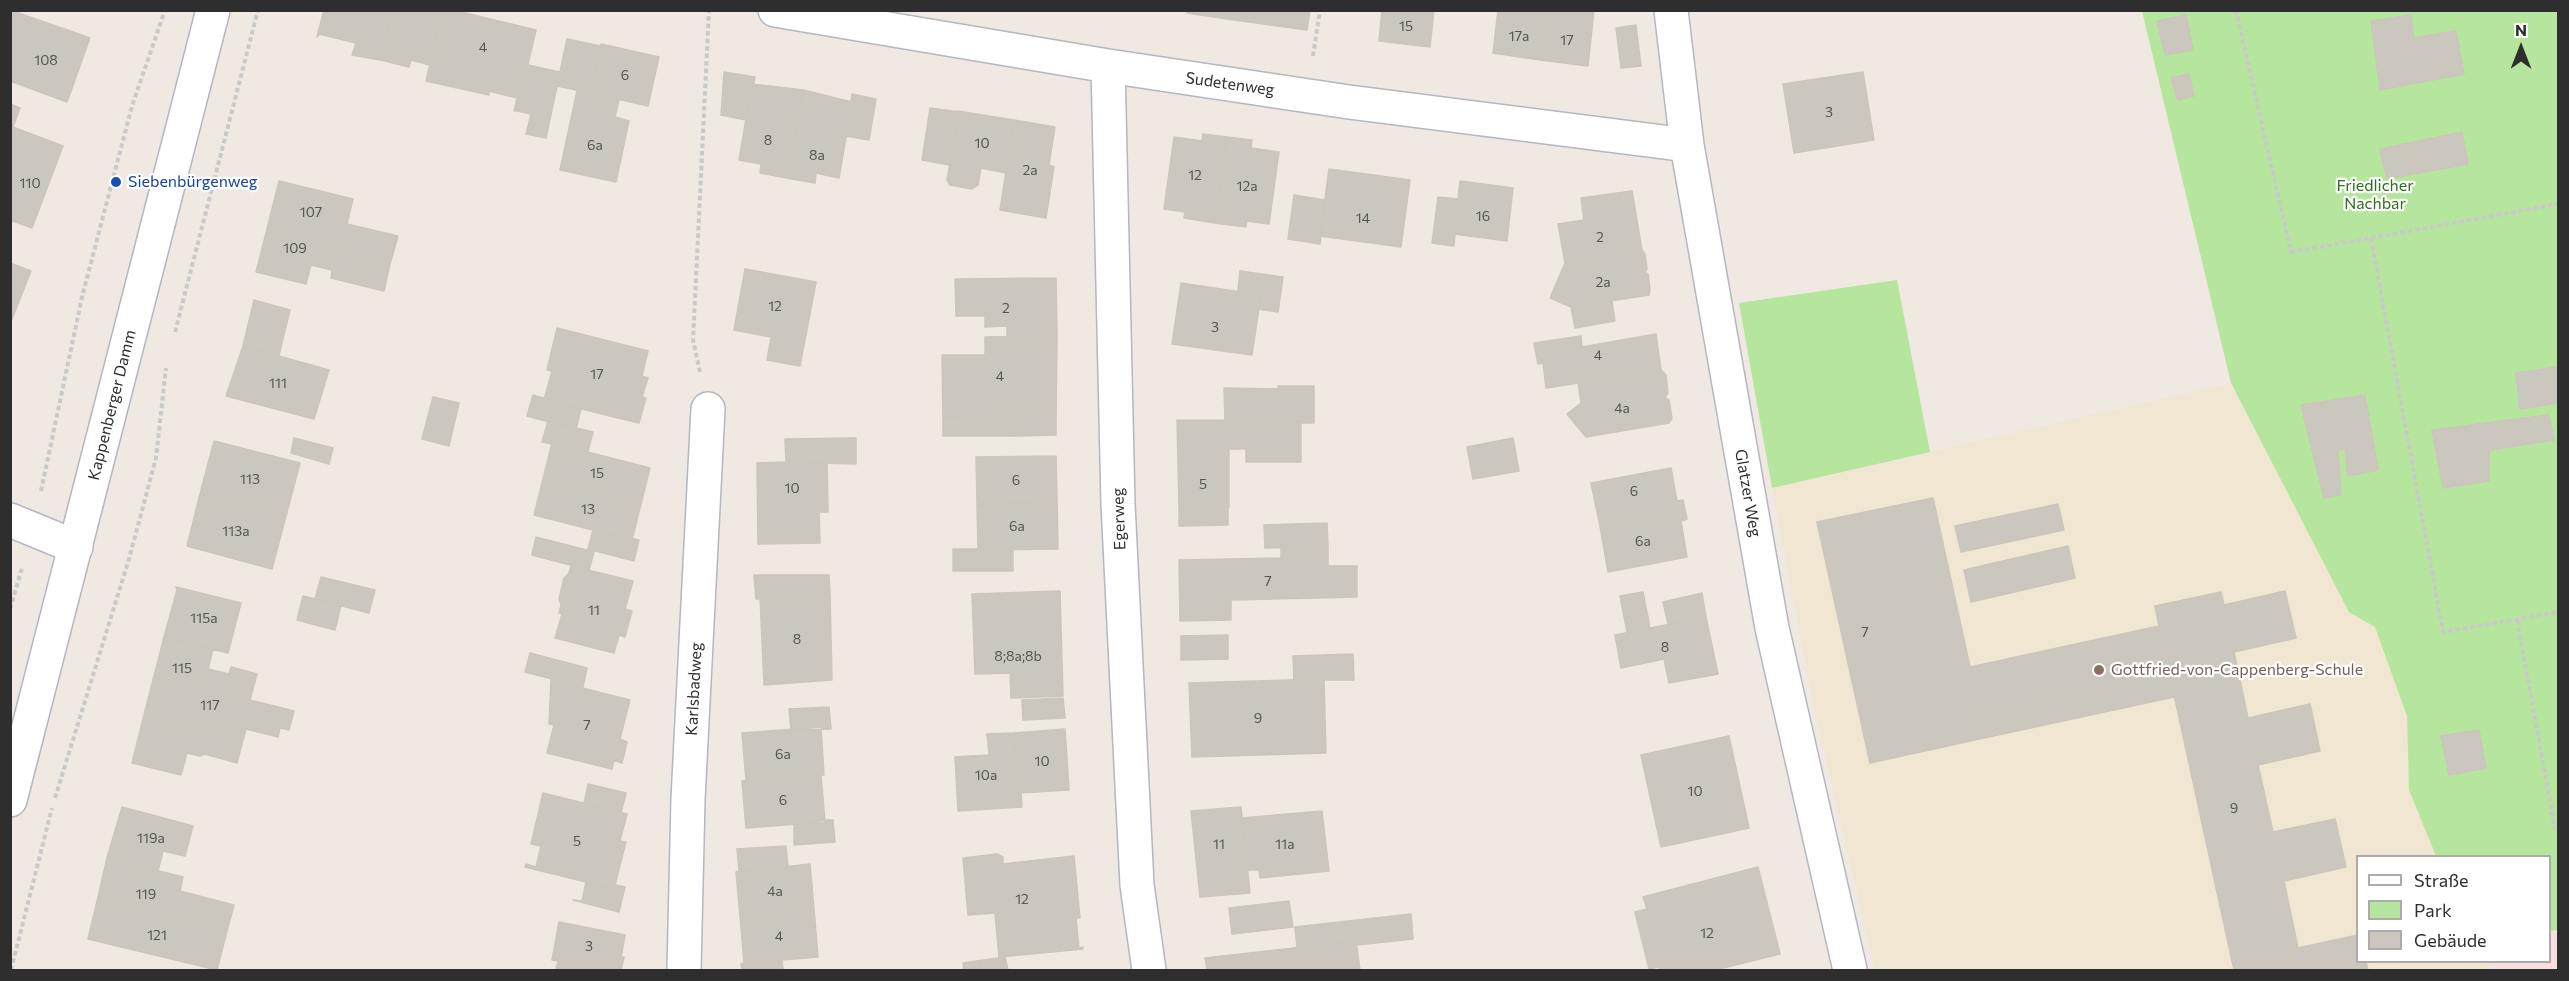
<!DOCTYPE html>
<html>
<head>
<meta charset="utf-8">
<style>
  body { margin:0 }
  #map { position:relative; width:2569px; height:981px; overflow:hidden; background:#efe9e1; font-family:Commissioner,sans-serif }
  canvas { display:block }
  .frame { position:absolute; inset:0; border:12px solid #2e2e2e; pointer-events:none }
  .legend { position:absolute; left:2356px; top:855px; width:195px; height:108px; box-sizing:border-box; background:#fff; border:2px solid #ababab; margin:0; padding:8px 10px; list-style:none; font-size:18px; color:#2e2e2e }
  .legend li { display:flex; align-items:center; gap:12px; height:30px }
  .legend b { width:30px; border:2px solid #ababab }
  .north { position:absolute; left:2491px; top:18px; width:60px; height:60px; -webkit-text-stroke:4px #fff; paint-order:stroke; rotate:0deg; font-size:16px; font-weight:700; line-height:24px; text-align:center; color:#2e2e2e }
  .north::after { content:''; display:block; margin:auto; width:21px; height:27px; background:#2e2e2e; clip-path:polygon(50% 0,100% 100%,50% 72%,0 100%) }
</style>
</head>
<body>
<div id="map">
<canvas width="2569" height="981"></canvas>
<div class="frame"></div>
<ul class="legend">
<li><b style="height:8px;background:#fff"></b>Straße</li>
<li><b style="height:16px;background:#b6e59e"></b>Park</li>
<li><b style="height:16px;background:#cbc7bf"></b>Gebäude</li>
</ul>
<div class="north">N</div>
</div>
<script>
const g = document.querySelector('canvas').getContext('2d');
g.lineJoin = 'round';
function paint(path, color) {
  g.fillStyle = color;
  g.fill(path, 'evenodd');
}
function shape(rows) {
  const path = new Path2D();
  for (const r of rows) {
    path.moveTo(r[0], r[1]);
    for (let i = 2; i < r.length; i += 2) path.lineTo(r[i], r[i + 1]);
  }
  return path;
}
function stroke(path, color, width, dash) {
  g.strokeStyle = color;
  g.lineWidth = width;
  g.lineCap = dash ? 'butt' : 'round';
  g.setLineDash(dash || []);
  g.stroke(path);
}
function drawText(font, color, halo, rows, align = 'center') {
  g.font = font + ' Commissioner,sans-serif';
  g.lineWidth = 4.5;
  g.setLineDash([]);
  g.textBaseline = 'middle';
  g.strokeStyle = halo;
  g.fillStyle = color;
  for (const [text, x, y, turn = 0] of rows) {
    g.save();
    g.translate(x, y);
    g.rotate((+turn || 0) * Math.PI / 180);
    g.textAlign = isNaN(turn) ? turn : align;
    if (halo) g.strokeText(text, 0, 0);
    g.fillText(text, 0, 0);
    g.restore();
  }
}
paint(shape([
  [2231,383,2349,612,2375,626,2407,716,2409,790,2436,856,2358,856,2358,962,2500,962,2487,970,1875,970,1815,713,1772,488]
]), '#f0e6d1');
paint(shape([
  [2558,930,2558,970,2487,970,2500,962,2550,962,2550,931]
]), '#f5dfe0');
paint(shape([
  [2142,11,2558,11,2558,930,2550,931,2550,856,2436,856,2409,790,2407,716,2375,627,2349,612,2231,383],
  [1897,280,1930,452,1772,488,1739,303]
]), '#b6e59e');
const building = shape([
  [10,10,90,38,67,102,10,81,10,10],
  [324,10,393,10,380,60,352,55,356,43,319,34,317,37,324,10],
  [393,10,442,12,430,65,411,60,409,67,381,60,393,10],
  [442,10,453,10,536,30,517,111,514,111,517,98,489,91,489,95,426,81,442,10],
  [1188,10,1236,10,1234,20,1187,13,1188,10],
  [1236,10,1310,10,1307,30,1234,20,1236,10],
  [1382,10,1434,10,1430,47,1379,41,1382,10],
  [1498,10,1540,10,1539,19,1544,20,1540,60,1493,53,1498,10],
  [1540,10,1594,10,1588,66,1540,60,1544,20,1539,19,1540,10],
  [2186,15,2193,50,2165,55,2157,21,2186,15],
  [2411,15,2414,38,2456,31,2464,74,2380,90,2371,21,2411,15],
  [1636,25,1641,66,1621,68,1616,28,1636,25],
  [567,39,601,46,591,93,557,86,567,39],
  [601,44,659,57,648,106,591,93,601,44],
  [528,65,560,72,546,138,526,134,531,114,517,111,528,65],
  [724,72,755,77,746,120,721,115,724,72],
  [1863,72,1874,140,1794,153,1783,84,1863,72],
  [2189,74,2194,96,2178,100,2171,78,2189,74],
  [752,84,803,90,787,178,760,173,761,164,739,160,752,84],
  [803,90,852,102,839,178,816,173,815,183,787,178,803,90],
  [577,91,619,100,615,117,629,121,616,182,560,170,577,91],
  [852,94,876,99,869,140,846,136,852,94],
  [10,104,20,108,13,127,10,126,10,104],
  [930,108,959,112,949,165,922,160,930,108],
  [957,111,1014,120,1006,173,981,168,978,185,972,189,950,185,947,180,959,112,957,111],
  [1014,120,1055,127,1049,165,1054,167,1046,218,1000,210,1014,120],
  [10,126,63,146,32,228,10,220,10,126],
  [2462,132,2468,164,2387,179,2380,149,2462,132],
  [1203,134,1227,137,1215,223,1184,218,1185,212,1164,209,1174,137,1202,141,1203,134],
  [1227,137,1252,140,1251,148,1279,152,1269,224,1247,221,1246,227,1215,223,1227,137],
  [1329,169,1410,180,1401,247,1320,236,1329,169],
  [279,181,353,199,347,224,398,236,390,264,266,233,279,181],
  [1460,181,1513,188,1507,241,1454,234,1460,181],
  [1632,191,1642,250,1565,263,1558,224,1584,220,1581,198,1632,191],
  [1294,195,1325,200,1320,244,1288,239,1294,195],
  [1438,197,1458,199,1454,246,1432,243,1438,197],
  [266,233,390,264,384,291,331,278,332,270,311,265,306,284,256,272,266,233],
  [1642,250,1645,254,1647,269,1645,272,1648,274,1650,289,1649,295,1571,307,1550,298,1565,263,1642,250],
  [10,263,31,271,10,324,10,263],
  [745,269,816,282,800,366,767,360,771,337,734,330,745,269],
  [1240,271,1283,277,1278,312,1258,309,1261,295,1238,291,1240,271],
  [1056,278,1057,336,1007,337,1007,326,985,327,985,316,956,316,955,279,1056,278],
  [1181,283,1261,295,1252,355,1172,344,1181,283],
  [254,300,290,310,279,355,243,346,254,300],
  [1612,301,1615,321,1575,328,1571,307,1612,301],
  [557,328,648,351,642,376,648,378,642,397,646,398,639,423,544,400,552,371,547,370,557,328],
  [1656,334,1661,370,1546,388,1543,363,1538,364,1534,343,1581,336,1582,347,1656,334],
  [1057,336,1056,415,943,417,942,355,985,355,985,337,1057,336],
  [243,346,329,370,314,419,226,396,243,346],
  [2558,367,2558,403,2520,409,2516,373,2558,367],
  [1661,370,1666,375,1668,393,1665,397,1669,400,1672,418,1669,423,1586,437,1567,414,1581,403,1578,383,1661,370],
  [1278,386,1314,386,1314,423,1301,423,1301,421,1225,421,1224,388,1278,389,1278,386],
  [533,395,581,409,576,429,527,416,533,395],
  [2365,395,2378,470,2348,476,2345,449,2338,450,2341,495,2324,498,2301,405,2365,395],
  [433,397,459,403,449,446,422,439,433,397],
  [1056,415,1056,435,1014,436,1014,416,1056,415],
  [2549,415,2554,440,2489,450,2489,481,2443,488,2432,430,2549,415],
  [1014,416,1014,436,943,436,943,417,1014,416],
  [1177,420,1301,421,1301,462,1246,462,1246,449,1229,449,1229,507,1179,507,1177,420],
  [548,421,593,432,588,452,542,442,548,421],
  [294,438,333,448,329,464,291,453,294,438],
  [856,438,856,464,786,462,785,439,856,438],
  [1513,438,1519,471,1473,479,1467,447,1513,438],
  [214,441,300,463,286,516,200,494,214,441],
  [552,443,650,468,641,504,543,479,552,443],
  [1056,456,1057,502,977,504,976,457,1056,456],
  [786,462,827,462,828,512,819,512,820,543,758,544,757,463,786,462],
  [1671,468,1677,501,1683,500,1685,510,1600,526,1591,483,1671,468],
  [543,479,641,504,632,540,534,515,543,479],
  [200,494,286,516,272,569,187,546,200,494],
  [1933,498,1970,667,2159,626,2155,606,2221,592,2224,605,2285,591,2296,638,2234,652,2248,718,2310,704,2320,751,2258,765,2273,832,2335,819,2346,867,2284,881,2298,948,2358,935,2358,962,2366,962,2368,970,2234,970,2170,676,1979,717,1984,738,1870,763,1817,522,1933,498],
  [1057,502,1058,549,978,550,977,504,1057,502],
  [2058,504,2064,530,1961,552,1955,526,2058,504],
  [1179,507,1228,507,1228,525,1179,526,1179,507],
  [1685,510,1687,519,1681,521,1687,557,1608,572,1600,526,1685,510],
  [1327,523,1328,546,1265,548,1264,525,1327,523],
  [593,530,639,540,634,561,588,549,593,530],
  [536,537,594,552,589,570,532,555,536,537],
  [1328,546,1328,566,1357,566,1357,597,1231,600,1231,620,1180,621,1179,560,1281,558,1281,548,1328,546],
  [2068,546,2075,578,1971,602,1964,570,2068,546],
  [953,549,1013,549,1013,571,953,571,953,549],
  [571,566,633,581,625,609,632,611,625,637,619,635,614,653,555,638,562,614,559,613,561,605,559,599,564,578,569,573,571,566],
  [754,575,829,575,830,594,760,596,761,599,756,599,754,575],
  [321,577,375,590,369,613,315,599,321,577],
  [176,587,241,603,228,653,164,637,177,590,176,587],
  [1060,591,1063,696,1011,698,1010,673,975,674,972,594,1060,591],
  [1643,592,1650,628,1627,632,1620,596,1643,592],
  [1702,593,1706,617,1668,624,1663,602,1702,593],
  [830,594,832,680,764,685,760,596,830,594],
  [303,596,341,605,335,630,297,620,303,596],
  [1706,617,1718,674,1669,683,1664,659,1621,668,1615,635,1706,617],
  [1228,635,1228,659,1181,660,1181,636,1228,635],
  [164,637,213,649,208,669,229,674,231,667,257,674,250,700,154,676,164,637],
  [530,653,587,668,583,687,525,672,530,653],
  [1353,654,1354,680,1294,680,1293,656,1353,654],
  [154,676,294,711,289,730,280,728,278,737,246,729,243,740,144,715,154,676],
  [2170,676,2174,697,1984,738,1979,717,2170,676],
  [1324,679,1326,753,1192,757,1189,683,1324,679],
  [551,680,630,700,620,739,627,742,622,763,614,760,612,769,547,753,554,725,549,724,551,680],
  [1063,698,1065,718,1023,720,1022,700,1063,698],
  [829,707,831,729,791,730,789,709,829,707],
  [144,715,243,740,237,763,205,754,200,756,187,753,181,775,132,763,144,715],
  [821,727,824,775,746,780,742,733,821,727],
  [1065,729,1069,790,1018,793,1014,733,1065,729],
  [2479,730,2486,768,2449,775,2441,736,2479,730],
  [1014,733,1018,793,1021,793,1022,807,958,811,955,757,989,755,987,734,1014,733],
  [1729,736,1749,828,1661,847,1641,755,1729,736],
  [821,775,825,822,746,828,742,781,821,775],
  [588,784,626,793,621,813,584,804,588,784],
  [543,793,627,814,620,841,626,842,614,889,525,867,526,864,536,867,541,846,531,844,543,793],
  [122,807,193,826,185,856,163,851,158,871,107,858,122,807],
  [1241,807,1250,893,1200,897,1191,811,1241,807],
  [1322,811,1329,871,1260,878,1259,870,1247,870,1242,818,1322,811],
  [825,820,833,820,835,842,794,845,794,824,825,820],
  [786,846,788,867,739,871,737,849,786,846],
  [997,854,1003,857,1003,864,1074,856,1080,918,1076,918,1079,948,1083,947,1083,949,999,957,995,913,968,915,963,858,997,854],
  [107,858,183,877,180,891,234,905,227,931,98,897,107,858],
  [810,864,814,909,740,916,736,872,810,864],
  [1758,867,1780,954,1715,970,1660,970,1659,967,1649,969,1635,912,1647,909,1643,897,1758,867],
  [586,882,614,889,616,885,625,887,619,912,573,900,582,901,586,882],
  [98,897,227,931,217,970,88,939,98,897],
  [1289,901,1293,927,1232,934,1229,908,1289,901],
  [814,909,818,957,744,963,740,916,814,909],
  [1411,914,1413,939,1357,945,1356,941,1297,948,1295,927,1411,914],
  [559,922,625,935,621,957,624,957,621,970,556,970,558,961,552,960,559,922],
  [1356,941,1360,970,1207,970,1205,958,1356,941],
  [1005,957,1008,970,964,970,963,963,1005,957],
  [782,960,783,970,742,970,741,964,744,963,782,960]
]);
paint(building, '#cbc7bf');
stroke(building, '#cbc5ba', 1.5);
const street = shape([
  [775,10,1108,66,1349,102,1687,145],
  [1671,10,1687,145,1772,628,1850,970],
  [1108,66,1118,504,1137,885,1149,970],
  [10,520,76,547],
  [684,970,688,799,708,409]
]);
const secondary = shape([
  [10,800,213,10]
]);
stroke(street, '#b4b7c1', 36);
stroke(secondary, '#b4b7c1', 36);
stroke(shape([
  [2236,10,2291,252,2371,238,2443,632,2558,612],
  [1313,56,1320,10],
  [2371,238,2558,204],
  [175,332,258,10],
  [700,372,693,340,709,10],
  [41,491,82,297,132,106,165,10],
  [10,609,22,568],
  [2517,620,2555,829],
  [55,798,129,559,156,458,166,368],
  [11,970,52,808]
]), '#c9c9c9', 4, [4.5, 3]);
stroke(street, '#fff', 33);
stroke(secondary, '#fff', 33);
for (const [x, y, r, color] of [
  [116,182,6,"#1a4fb4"],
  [2099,670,6,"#8d6e63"]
]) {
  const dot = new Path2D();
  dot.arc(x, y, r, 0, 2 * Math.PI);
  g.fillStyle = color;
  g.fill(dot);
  stroke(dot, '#fff', 2);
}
drawText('14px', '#555452', null, [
  ["15",1406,26],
  ["17a",1519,36],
  ["17",1567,40],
  ["4",483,47],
  ["108",46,60],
  ["6",625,75],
  ["3",1829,112],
  ["8",768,140],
  ["10",982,143],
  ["6a",595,145],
  ["8a",817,155],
  ["2a",1030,170],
  ["12",1195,175],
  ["110",30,183],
  ["12a",1247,186],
  ["107",311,212],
  ["16",1483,216],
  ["14",1363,218],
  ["2",1600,237],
  ["109",295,248],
  ["2a",1603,282],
  ["12",775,306],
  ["2",1006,308],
  ["3",1215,327],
  ["4",1598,355],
  ["17",597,374],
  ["4",1000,376],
  ["111",278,383],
  ["4a",1622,408],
  ["15",597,473],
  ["113",250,479],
  ["6",1016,480],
  ["5",1203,484],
  ["10",792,488],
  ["6",1634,491],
  ["13",588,509],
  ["6a",1017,526],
  ["113a",236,531],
  ["6a",1643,541],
  ["7",1268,581],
  ["11",594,610],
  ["115a",204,618],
  ["7",1865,632],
  ["8",797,639],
  ["8",1665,647],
  ["8;8a;8b",1018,656],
  ["115",182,668],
  ["117",210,705],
  ["9",1258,718],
  ["7",587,725],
  ["6a",783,754],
  ["10",1042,761],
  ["10a",986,775],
  ["10",1695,791],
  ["6",783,800],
  ["9",2234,808],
  ["119a",151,838],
  ["5",577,841],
  ["11",1219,844],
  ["11a",1285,844],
  ["4a",775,891],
  ["119",146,894],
  ["12",1022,899],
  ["12",1707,933],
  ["121",157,935],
  ["4",779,936],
  ["3",589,946]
]);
drawText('16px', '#2e2e2e', '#fff', [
  ["Sudetenweg",1230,84,8],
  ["Kappenberger Damm",112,405,-76],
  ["Glatzer Weg",1748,493,80],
  ["Egerweg",1119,519,-92],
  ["Karlsbadweg",694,689,-87]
]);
drawText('16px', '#164399', '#fff', [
  ["Siebenbürgenweg",128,182]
], 'left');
drawText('16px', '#2c6e1b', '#fff', [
  ["Friedlicher",2375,186],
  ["Nachbar",2375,204]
]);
drawText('16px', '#785e54', '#fff', [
  ["Gottfried-von-Cappenberg-Schule",2111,670]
], 'left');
</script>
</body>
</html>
